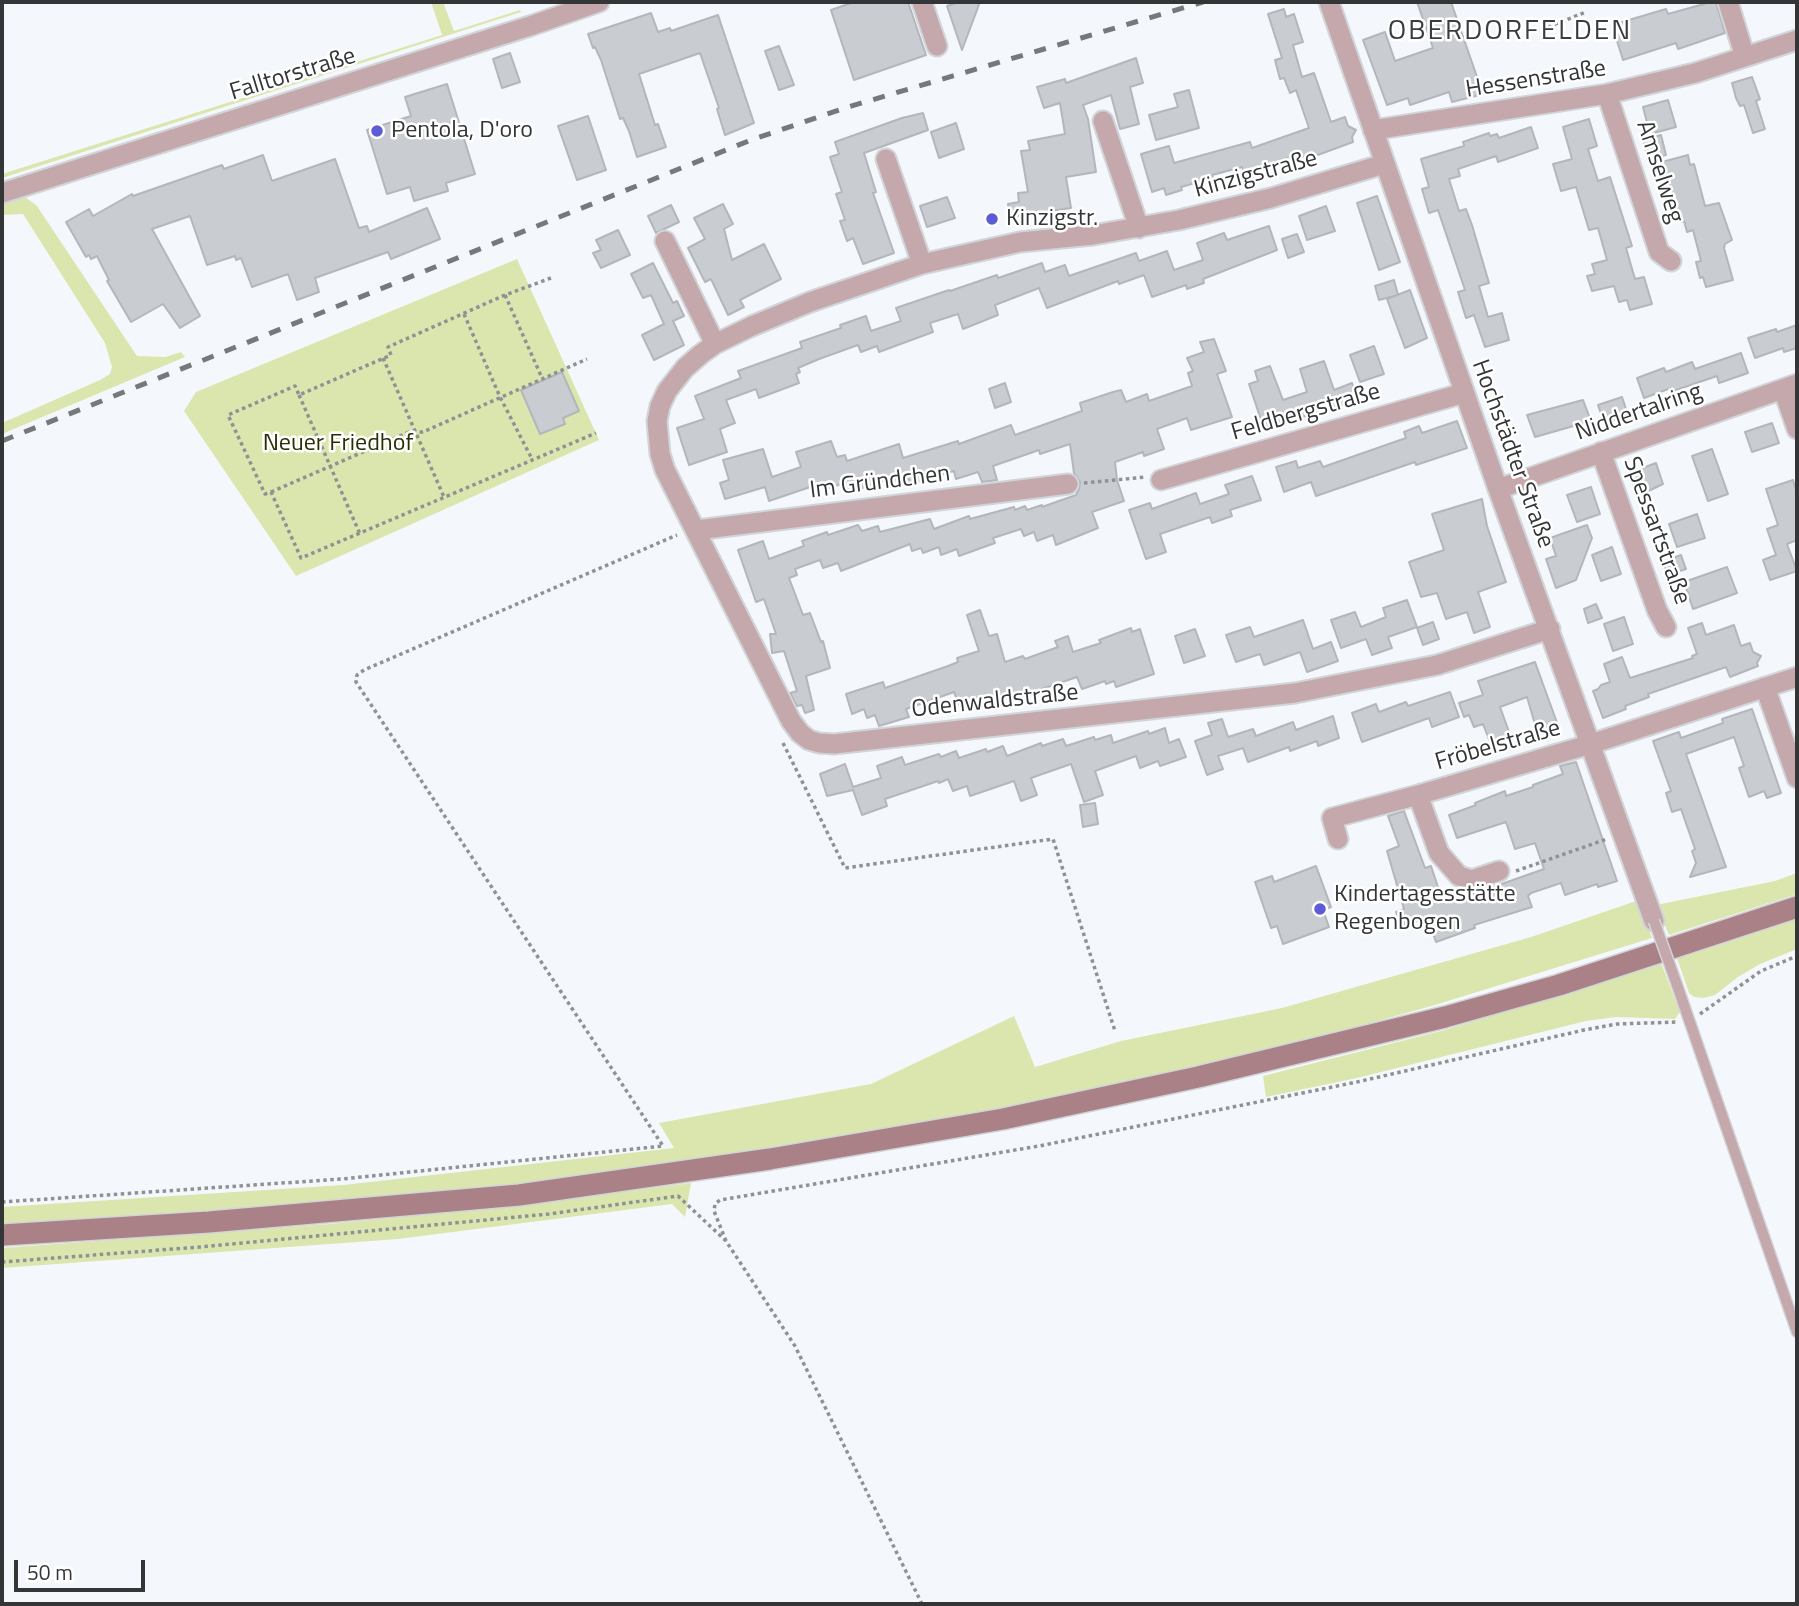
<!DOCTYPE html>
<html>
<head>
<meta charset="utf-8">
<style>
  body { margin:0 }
  #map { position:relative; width:1799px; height:1606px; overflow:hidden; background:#f4f8fc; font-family:"Titillium Web",sans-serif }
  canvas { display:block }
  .frame { position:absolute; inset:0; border:4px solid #333536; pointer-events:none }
  .scale { position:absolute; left:14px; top:1560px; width:131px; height:32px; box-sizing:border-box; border:4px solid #333536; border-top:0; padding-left:9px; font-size:21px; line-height:24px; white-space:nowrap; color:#333536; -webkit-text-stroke:5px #fff; paint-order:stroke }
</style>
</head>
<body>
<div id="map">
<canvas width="1799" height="1606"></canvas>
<div class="frame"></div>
<div class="scale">50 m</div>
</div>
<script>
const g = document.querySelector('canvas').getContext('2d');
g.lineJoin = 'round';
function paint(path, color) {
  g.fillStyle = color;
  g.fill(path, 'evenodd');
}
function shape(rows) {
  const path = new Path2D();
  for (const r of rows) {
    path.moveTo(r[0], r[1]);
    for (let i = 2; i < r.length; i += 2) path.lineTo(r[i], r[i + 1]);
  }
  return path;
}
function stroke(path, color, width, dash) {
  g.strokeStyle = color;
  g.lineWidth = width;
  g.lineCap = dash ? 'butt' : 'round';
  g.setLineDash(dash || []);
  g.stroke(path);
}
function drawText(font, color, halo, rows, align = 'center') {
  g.font = font + ' "Titillium Web",sans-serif';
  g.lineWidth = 5;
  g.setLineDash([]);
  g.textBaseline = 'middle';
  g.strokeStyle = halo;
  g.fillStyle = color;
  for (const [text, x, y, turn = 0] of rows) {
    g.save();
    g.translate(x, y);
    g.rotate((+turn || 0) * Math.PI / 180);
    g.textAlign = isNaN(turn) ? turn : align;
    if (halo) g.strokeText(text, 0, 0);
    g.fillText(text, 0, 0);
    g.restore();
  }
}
paint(shape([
  [431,2,443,2,454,31,520,10,521,12,2,178,2,174,442,35],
  [24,196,37,206,137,356,165,357,181,352,185,357,2,434,2,423,100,380,110,374,112,367,105,343,23,214,2,215,2,203],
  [517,259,599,440,296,576,184,411,196,392],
  [1797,873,1797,894,1669,935,1656,905,1775,881],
  [1639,900,1652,938,1435,1005,1288,1046,1001,1109,891,1128,517,1187,322,1205,2,1227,2,1207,343,1185,674,1148,659,1123,871,1084,1014,1016,1035,1067,1121,1041,1282,1008,1531,937],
  [1797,919,1797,949,1760,964,1738,977,1715,995,1704,998,1694,997,1689,993,1677,958],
  [1661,963,1680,1012,1675,1019,1616,1017,1586,1021,1357,1078,1266,1097,1263,1076,1445,1030],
  [691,1183,685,1217,672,1204,398,1239,2,1268,2,1248,329,1224,521,1205]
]), '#dbe6af');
const building = shape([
  [854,2,908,2,926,55,854,80,831,10,854,2],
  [959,2,980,2,962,50,947,6,959,2],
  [1417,2,1451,2,1483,94,1452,102,1449,92,1410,105,1408,98,1387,105,1363,40,1385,32,1395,61,1433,48,1417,2],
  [1711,2,1716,2,1725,33,1678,49,1676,43,1623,60,1612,25,1666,9,1668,14,1711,2],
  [1284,9,1286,17,1294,14,1303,42,1293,45,1302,77,1314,73,1331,122,1345,117,1348,126,1356,130,1352,137,1353,142,1315,156,1314,153,1288,162,1287,158,1259,168,1260,171,1245,176,1242,167,1212,175,1213,178,1181,187,1182,190,1166,195,1164,188,1152,192,1141,154,1169,146,1174,163,1250,142,1252,148,1309,128,1296,90,1290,93,1284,78,1280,79,1275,60,1282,58,1268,14,1284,9],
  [651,13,658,32,670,28,671,31,718,15,754,123,725,135,717,109,719,108,700,53,639,74,655,125,658,124,666,147,637,157,629,131,623,118,620,119,601,60,595,47,593,48,588,34,651,13],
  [779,46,794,85,779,90,765,51,779,46],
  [510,53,520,82,502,88,493,59,510,53],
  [1136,58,1143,83,1130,87,1139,124,1120,129,1111,95,1083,105,1088,119,1096,172,1066,177,1071,208,1010,217,1008,204,1019,202,1018,193,1028,192,1021,151,1030,150,1028,141,1065,134,1060,103,1044,108,1037,87,1065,79,1066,83,1136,58],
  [1752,77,1760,99,1756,101,1765,129,1753,133,1744,105,1740,106,1736,98,1732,83,1752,77],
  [447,84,475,174,446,183,448,191,414,201,410,187,387,194,367,130,411,116,405,97,447,84],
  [1189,90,1199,128,1156,140,1149,115,1178,107,1174,94,1189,90],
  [1668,100,1676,127,1650,134,1643,107,1668,100],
  [923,113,928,130,864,153,876,192,873,193,894,253,863,264,853,238,847,241,840,221,845,220,836,194,842,192,830,157,839,154,835,142,902,118,923,113],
  [588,116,606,170,577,180,558,126,588,116],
  [1589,119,1597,146,1588,149,1598,181,1610,177,1632,246,1626,248,1635,279,1644,277,1652,304,1630,310,1627,300,1619,302,1614,286,1592,291,1587,276,1595,274,1592,264,1607,260,1598,228,1589,230,1576,187,1561,191,1553,164,1572,159,1563,127,1589,119],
  [956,123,964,149,939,158,931,132,956,123],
  [1531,127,1538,148,1498,162,1496,156,1458,169,1460,176,1449,179,1459,211,1466,209,1472,225,1489,283,1479,286,1488,317,1502,313,1509,340,1485,347,1474,315,1466,318,1458,292,1465,290,1438,210,1429,213,1422,189,1429,187,1421,159,1464,146,1463,142,1489,133,1490,136,1497,134,1499,138,1531,127],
  [1661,135,1666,155,1648,160,1643,140,1661,135],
  [263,155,272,181,335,159,359,228,367,226,369,232,427,208,440,239,391,259,388,252,315,278,319,292,297,300,288,274,252,287,241,258,236,260,235,256,207,265,190,216,152,229,200,316,180,328,163,304,131,322,107,281,109,280,97,256,91,259,89,255,86,257,66,222,89,209,93,216,132,194,133,196,222,165,224,169,263,155],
  [1688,155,1690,165,1694,164,1705,206,1719,203,1732,240,1725,244,1724,248,1733,280,1706,287,1703,277,1700,278,1696,262,1701,261,1693,230,1687,232,1684,221,1681,222,1662,162,1688,155],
  [1377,196,1400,262,1379,270,1357,203,1377,196],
  [947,197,955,218,927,227,920,206,947,197],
  [723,204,733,224,724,229,732,260,764,244,781,279,740,300,744,307,728,315,711,279,705,282,688,248,705,239,694,218,723,204],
  [671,205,679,222,656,233,648,216,671,205],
  [1326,206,1335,231,1307,240,1299,216,1326,206],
  [1269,226,1277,250,1203,279,1204,283,1187,289,1186,285,1152,297,1144,275,1119,284,1118,281,1047,308,1039,288,995,305,998,315,963,329,958,314,930,323,933,332,879,352,877,346,861,352,858,345,819,359,798,368,800,372,796,374,799,383,759,398,756,389,726,400,735,423,720,429,727,452,689,465,677,428,704,419,695,396,741,378,738,371,802,348,800,342,841,328,840,325,866,316,871,331,901,321,896,308,949,290,950,291,997,275,998,278,1042,263,1045,272,1065,265,1069,276,1136,253,1139,261,1167,251,1174,270,1203,260,1197,243,1224,233,1227,240,1269,226],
  [618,230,630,255,601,268,593,253,601,250,596,240,618,230],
  [1297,234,1304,252,1288,258,1282,239,1297,234],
  [653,263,673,303,677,301,684,316,673,321,684,345,654,360,642,335,664,324,651,295,643,298,631,274,653,263],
  [1394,280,1398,295,1379,300,1375,286,1394,280],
  [1410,290,1427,338,1405,348,1387,299,1410,290],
  [1797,325,1797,348,1784,352,1783,348,1755,358,1748,338,1776,329,1777,332,1797,325],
  [1214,339,1226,371,1217,374,1232,417,1191,430,1187,418,1157,429,1164,449,1144,456,1143,452,1115,462,1117,480,1124,501,1092,512,1098,528,1056,545,1053,535,1037,541,1034,532,1024,536,1021,529,993,538,995,543,959,556,957,549,941,555,939,547,923,553,921,548,912,551,910,544,841,571,838,563,823,568,820,560,795,569,797,575,789,578,803,615,810,613,821,642,823,641,830,668,806,676,814,710,805,713,802,705,797,706,790,693,797,691,784,651,772,653,770,634,776,634,764,599,756,602,738,550,763,541,769,559,804,546,802,541,827,532,828,535,858,525,862,531,878,526,880,532,930,519,934,529,969,516,970,519,1014,507,1015,510,1025,506,1027,510,1042,505,1042,507,1076,495,1079,489,1080,482,1074,473,1070,444,1040,454,1039,450,993,466,997,480,982,482,978,472,956,479,954,471,910,484,909,479,897,482,895,477,847,493,844,483,824,490,822,483,769,501,765,487,725,499,720,483,729,480,723,460,763,449,772,477,801,467,796,452,831,441,837,457,845,455,847,461,899,444,903,458,958,441,959,444,1011,425,1015,435,1082,411,1080,403,1113,392,1121,390,1126,402,1147,394,1149,401,1192,386,1188,373,1193,371,1187,358,1204,352,1200,342,1214,339],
  [1374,346,1384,374,1360,382,1350,355,1374,346],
  [1741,353,1748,373,1719,383,1717,376,1673,391,1671,388,1644,398,1637,378,1664,368,1666,372,1692,362,1695,369,1741,353],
  [1324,361,1334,390,1352,383,1358,400,1264,429,1249,384,1258,381,1255,371,1270,366,1283,400,1307,392,1300,369,1324,361],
  [562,372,579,411,563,418,565,424,540,434,521,390,562,372],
  [1005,383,1011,402,995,408,989,389,1005,383],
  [1622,397,1628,415,1604,423,1598,405,1622,397],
  [1583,400,1591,421,1535,437,1527,415,1583,400],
  [1457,421,1467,448,1416,465,1415,462,1316,496,1311,482,1284,492,1276,467,1296,461,1298,468,1320,461,1323,467,1406,438,1404,432,1419,426,1422,433,1457,421],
  [1772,423,1779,443,1752,452,1745,432,1772,423],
  [1712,449,1728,494,1708,501,1692,456,1712,449],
  [1656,463,1663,484,1638,496,1629,473,1656,463],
  [1252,476,1261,500,1230,510,1232,516,1212,523,1210,517,1160,534,1166,552,1146,559,1129,510,1150,503,1152,509,1196,493,1200,504,1229,494,1225,485,1252,476],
  [1793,480,1797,493,1797,540,1787,544,1797,571,1770,580,1763,560,1776,555,1767,529,1778,525,1766,489,1793,480],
  [1591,487,1600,514,1577,522,1567,495,1591,487],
  [1482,499,1487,526,1506,582,1478,592,1490,627,1474,633,1467,612,1446,619,1437,593,1421,597,1409,562,1444,550,1432,514,1482,499],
  [1697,514,1705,538,1677,547,1669,524,1697,514],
  [1587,525,1592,538,1576,580,1556,588,1546,559,1556,556,1550,538,1587,525],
  [1612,547,1621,574,1601,581,1592,555,1612,547],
  [1681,555,1686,569,1667,575,1663,562,1681,555],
  [1727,567,1737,593,1693,609,1684,582,1727,567],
  [1407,600,1417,627,1388,637,1392,648,1372,655,1366,639,1341,648,1331,620,1355,612,1361,627,1386,617,1383,608,1407,600],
  [1596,604,1602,618,1588,623,1584,609,1596,604],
  [980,610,989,636,997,634,1005,662,1023,656,1025,659,1058,647,1055,641,1068,636,1073,652,1101,643,1099,640,1131,628,1132,632,1140,629,1154,674,1116,687,1114,681,1106,684,1105,681,1082,689,1077,677,1027,694,1028,698,1013,703,1009,692,983,702,981,696,959,704,954,692,906,709,909,717,879,726,875,715,867,718,864,709,852,714,846,694,883,682,885,688,948,666,958,662,957,658,979,651,967,615,980,610],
  [1624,617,1633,644,1613,651,1604,624,1624,617],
  [1303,620,1313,649,1331,642,1338,661,1307,672,1300,652,1264,665,1260,654,1236,662,1226,635,1250,627,1254,637,1303,620],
  [1433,622,1439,639,1423,645,1417,628,1433,622],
  [1702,623,1706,635,1734,625,1741,646,1750,643,1753,652,1761,656,1757,663,1758,666,1730,677,1726,667,1648,694,1649,697,1625,706,1626,709,1603,718,1593,691,1598,689,1601,685,1610,682,1604,664,1622,657,1630,678,1693,658,1692,656,1697,654,1688,628,1702,623],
  [1195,629,1205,656,1184,663,1175,636,1195,629],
  [1535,662,1560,731,1539,738,1527,697,1500,707,1512,740,1492,747,1483,724,1474,727,1469,715,1464,717,1459,703,1483,695,1478,681,1535,662],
  [1450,692,1459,717,1432,727,1429,718,1362,742,1352,713,1376,704,1379,712,1406,702,1408,706,1450,692],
  [1752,709,1781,793,1767,798,1764,791,1749,797,1739,768,1744,766,1734,737,1686,754,1726,867,1690,877,1696,863,1692,851,1695,849,1681,809,1672,812,1666,793,1671,791,1653,741,1679,732,1681,738,1723,723,1722,719,1752,709],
  [1333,716,1339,738,1318,746,1317,741,1290,751,1289,747,1248,762,1243,748,1218,756,1223,769,1207,775,1195,741,1212,735,1208,723,1222,719,1228,737,1253,729,1256,736,1293,722,1296,730,1333,716],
  [1165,728,1169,743,1179,739,1186,757,1160,766,1158,761,1140,768,1136,756,1095,771,1103,795,1084,802,1071,764,1031,778,1037,795,1021,801,1014,781,970,796,967,786,953,791,948,779,939,783,938,781,885,799,887,806,862,815,853,790,827,796,820,774,845,764,853,787,881,778,877,766,902,757,905,765,939,754,941,757,956,751,959,758,986,749,987,752,1003,746,1007,756,1041,743,1042,746,1063,739,1066,746,1094,737,1095,740,1111,735,1113,743,1148,731,1149,734,1165,728],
  [1576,762,1617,881,1598,887,1597,884,1565,895,1561,883,1531,893,1528,896,1532,907,1474,925,1475,928,1436,942,1427,917,1401,926,1396,912,1404,909,1387,851,1399,846,1388,816,1404,811,1425,868,1431,866,1441,896,1445,895,1448,903,1544,869,1535,843,1515,849,1506,822,1457,838,1449,815,1476,805,1475,803,1505,791,1506,796,1533,787,1533,785,1563,774,1560,766,1576,762],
  [1095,803,1098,824,1083,827,1080,805,1095,803],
  [1316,866,1331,907,1323,910,1329,927,1283,944,1277,926,1271,928,1255,882,1272,876,1274,882,1316,866]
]);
paint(building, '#c9cdd1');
stroke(building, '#b3b6ba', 2);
const lane = shape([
  [1677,985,1797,1332]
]);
const street = shape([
  [922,2,937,46],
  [1329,2,1498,489,1654,921],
  [1728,2,1745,57],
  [1607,94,1659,252,1671,261],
  [1103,121,1139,228],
  [1373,130,1607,94,1695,73,1797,40],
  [886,159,922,264],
  [1384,164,1271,198,1179,220,1093,235,1020,242,922,264,810,302,752,326,715,344,701,354,685,368,667,391,660,406,657,421,660,454,665,470,791,721,800,733,809,740,819,743,834,744,1295,693,1437,665,1550,629],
  [2,193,530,26,599,2],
  [665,241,715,344],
  [1783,389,1797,429],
  [1601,452,1657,610,1666,627],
  [1161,480,1464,393],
  [1498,489,1797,384],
  [697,530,1068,484],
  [1765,687,1797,778],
  [1418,795,1439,853,1459,876,1472,880,1499,871],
  [1338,839,1332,818,1418,795,1591,744,1797,677]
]);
const secondary = shape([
  [2,1235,209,1222,519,1195,770,1159,1003,1119,1198,1077,1445,1017,1559,985,1797,907]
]);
stroke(lane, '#d1d5d8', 13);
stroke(street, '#d1d5d8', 23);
stroke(secondary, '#d1d5d8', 24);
stroke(shape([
  [1548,27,1586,12],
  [551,278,505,295,388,347,391,355,299,395,295,386,228,415,265,494,271,492,301,558,596,433],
  [505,295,542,378],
  [464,314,500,397,532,459],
  [383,358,444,497],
  [299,395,360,534],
  [1084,483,1146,477],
  [271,492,409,432,423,432,587,359],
  [783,743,845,868,1053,839,1115,1031],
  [1516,871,1607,839],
  [1700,1014,1761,971,1797,956],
  [2,1202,342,1179,663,1146,356,682,357,675,364,670,677,535],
  [726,1241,714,1211,715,1204,720,1200,1039,1146,1357,1082,1584,1030,1617,1024,1678,1022],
  [2,1262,200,1247,549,1214,678,1196,726,1241,795,1346,922,1604]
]), '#8f9294', 3.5, [3.5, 3.5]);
stroke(lane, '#c4a8ab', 10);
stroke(street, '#c4a8ab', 19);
stroke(secondary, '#a98186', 21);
stroke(shape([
  [2,441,751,140,848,107,1203,2]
]), '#76797b', 5, [12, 12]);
const laneBridge = shape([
  [1654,921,1677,985]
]);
stroke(laneBridge, '#d1d5d8', 13, []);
stroke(laneBridge, '#c4a8ab', 10);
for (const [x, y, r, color] of [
  [377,131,7,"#5c5dd5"],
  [992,219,7,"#5c5dd5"],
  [1320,909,7,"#5c5dd5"]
]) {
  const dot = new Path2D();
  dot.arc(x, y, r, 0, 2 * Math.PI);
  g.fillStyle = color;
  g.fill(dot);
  stroke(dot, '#fff', 2.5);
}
drawText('24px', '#333536', '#fff', [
  ["Falltorstraße",293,75,-17],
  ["Hessenstraße",1536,80,-9],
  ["Amselweg",1659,172,72],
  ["Kinzigstraße",1256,175,-15],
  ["Feldbergstraße",1306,413,-16],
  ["Niddertalring",1639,413,-19],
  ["Hochstädter Straße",1512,454,70],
  ["Im Gründchen",880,483,-7],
  ["Spessartstraße",1656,531,70],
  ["Odenwaldstraße",995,702,-6],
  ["Fröbelstraße",1498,746,-16]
]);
drawText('24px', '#333536', '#fff', [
  ["Pentola, D'oro",391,131],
  ["Kinzigstr.",1006,219],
  ["Kindertagesstätte",1334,895],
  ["Regenbogen",1334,923]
], 'left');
drawText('24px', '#292e04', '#fff', [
  ["Neuer Friedhof",338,444]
]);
g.letterSpacing = '2px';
drawText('28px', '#3a3d40', '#fff', [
  ["OBERDORFELDEN",1510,32]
]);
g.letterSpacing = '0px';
</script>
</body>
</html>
